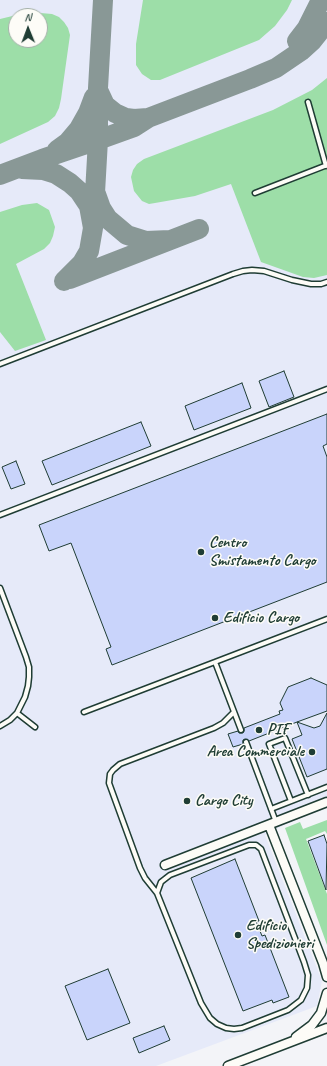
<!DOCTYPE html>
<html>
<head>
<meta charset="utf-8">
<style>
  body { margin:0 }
  #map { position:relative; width:327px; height:1066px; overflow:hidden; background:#f3f4f8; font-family:Caveat,sans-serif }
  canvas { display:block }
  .north { position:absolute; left:8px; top:8px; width:40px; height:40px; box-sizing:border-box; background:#fdfcf7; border:1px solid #a4b0a9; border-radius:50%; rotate:359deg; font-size:11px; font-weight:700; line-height:16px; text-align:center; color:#1f3d34 }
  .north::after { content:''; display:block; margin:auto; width:14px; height:18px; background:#1f3d34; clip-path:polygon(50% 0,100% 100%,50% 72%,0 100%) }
</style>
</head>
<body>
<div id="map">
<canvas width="327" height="1066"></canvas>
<div class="north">N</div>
</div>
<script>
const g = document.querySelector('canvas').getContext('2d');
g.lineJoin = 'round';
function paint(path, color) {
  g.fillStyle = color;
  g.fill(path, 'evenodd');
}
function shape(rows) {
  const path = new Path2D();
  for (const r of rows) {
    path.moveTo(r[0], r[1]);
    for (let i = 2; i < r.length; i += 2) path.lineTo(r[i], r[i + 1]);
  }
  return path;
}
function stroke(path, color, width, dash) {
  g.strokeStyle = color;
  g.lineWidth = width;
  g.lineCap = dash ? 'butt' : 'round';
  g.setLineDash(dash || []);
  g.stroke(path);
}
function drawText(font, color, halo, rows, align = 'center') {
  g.font = font + ' Caveat,sans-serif';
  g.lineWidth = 3;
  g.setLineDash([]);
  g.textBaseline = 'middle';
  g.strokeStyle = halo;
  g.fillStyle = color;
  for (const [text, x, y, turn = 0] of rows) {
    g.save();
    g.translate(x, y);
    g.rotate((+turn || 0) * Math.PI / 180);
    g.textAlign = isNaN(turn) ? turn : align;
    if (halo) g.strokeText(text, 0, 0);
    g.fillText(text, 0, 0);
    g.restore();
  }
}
paint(shape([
  [0,0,327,0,327,807,286,824,265,835,322,981,317,1006,156,1066,0,1066],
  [16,16,40,16,40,40,16,40]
]), '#e6eaf9');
paint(shape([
  [143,0,292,0,287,10,275,26,259,40,160,80,151,80,142,74,136,65,136,44],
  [29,12,52,14,59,17,64,22,68,28,70,35,61,99,59,108,55,116,48,122,0,144,0,19],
  [16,16,40,16,40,40,16,40],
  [327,78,327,275,314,278,303,277,261,262,231,184,195,196,155,203,149,204,142,201,134,191,131,177,133,170,137,164,144,159,273,110,312,90],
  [37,203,49,210,55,227,53,236,50,243,44,249,16,264,46,340,15,351,0,332,0,212,22,205],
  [327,820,327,834,325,831,306,839,327,894,327,945,285,828,300,822,303,829]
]), '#9ddea8');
stroke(shape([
  [297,41,307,28,321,0],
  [98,90,105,105,115,113,126,118,134,119,148,118],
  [57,150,68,142,79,129,88,113,94,97],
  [22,169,43,170,56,174,70,183,79,191,89,206,93,228,89,251,82,263,64,281],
  [0,175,42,159,98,140,134,127,148,118,250,79,276,68,301,51,312,41,327,22],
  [96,194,101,208,108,219,127,235,146,241,170,240],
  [93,228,98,140,98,88,103,0],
  [70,279,199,229]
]), '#899896', 20);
const building = shape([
  [284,371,294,397,269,407,259,381,284,371],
  [242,383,251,408,194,430,185,406,242,383],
  [327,414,327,444,323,446,327,457,327,582,112,665,106,649,111,647,71,543,49,551,39,525,327,414],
  [141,422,151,446,52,485,42,461,141,422],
  [16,461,25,484,11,489,2,467,16,461],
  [311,678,327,685,327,711,297,722,314,728,320,726,327,713,327,769,307,777,292,739,302,735,297,722,249,741,245,739,243,740,243,744,233,747,228,734,238,731,239,733,243,733,244,731,244,728,280,714,279,711,283,710,280,703,288,687,311,678],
  [324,835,327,844,326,890,308,841,324,835],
  [235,859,259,921,256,921,262,936,265,935,289,997,273,1003,272,1000,243,1011,191,878,235,859],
  [108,969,130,1023,87,1040,65,986,108,969],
  [164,1026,170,1040,139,1053,133,1038,164,1026]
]);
paint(building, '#c9d4fb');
stroke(building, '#1f3d34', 1);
const lane = shape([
  [308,102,326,166],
  [255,193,327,165],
  [0,364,233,274,243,271,252,270,264,271,292,280,311,284,321,284,327,282],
  [0,515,327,389],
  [0,588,26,657,29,667,29,677,28,686,25,697,17,713,10,720,0,726],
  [84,712,215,662],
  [17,713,35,727],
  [241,730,215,662,327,619],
  [246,742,276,822],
  [291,801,269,744,285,738,308,795],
  [271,809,327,787],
  [157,893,161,882,170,875,249,845,256,845,261,849,304,962,308,975,307,988,301,1000,288,1010,242,1028,234,1029,226,1028,217,1024,210,1018,201,1003,157,893,145,878,140,868,109,783,110,774,113,770,120,764,214,728,223,723,234,712]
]);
const street = shape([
  [269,825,323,963,327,977],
  [165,865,327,802],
  [296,1037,312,1025,321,1013,327,993],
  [228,1066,327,1028]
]);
stroke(lane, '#1f3d34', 7);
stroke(street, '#1f3d34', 11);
stroke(lane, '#fdfcf7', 4);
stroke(street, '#fdfcf7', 8);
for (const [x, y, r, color] of [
  [201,552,4,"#1f3d34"],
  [215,618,4,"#1f3d34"],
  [259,730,4,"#1f3d34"],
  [312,752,4,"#1f3d34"],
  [187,801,4,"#1f3d34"],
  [238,935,4,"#1f3d34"]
]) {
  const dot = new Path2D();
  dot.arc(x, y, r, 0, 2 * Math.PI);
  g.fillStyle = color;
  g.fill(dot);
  stroke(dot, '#fdfcf7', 1.5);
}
drawText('bold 16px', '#1f3d34', '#fdfcf7', [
  ["Centro",209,543],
  ["Smistamento Cargo",209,561],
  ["Edificio Cargo",223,618],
  ["PIF",267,730],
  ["Area Commerciale",304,752,"right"],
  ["Cargo City",195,801],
  ["Edificio",246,926],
  ["Spedizionieri",246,944]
], 'left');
</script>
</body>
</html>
